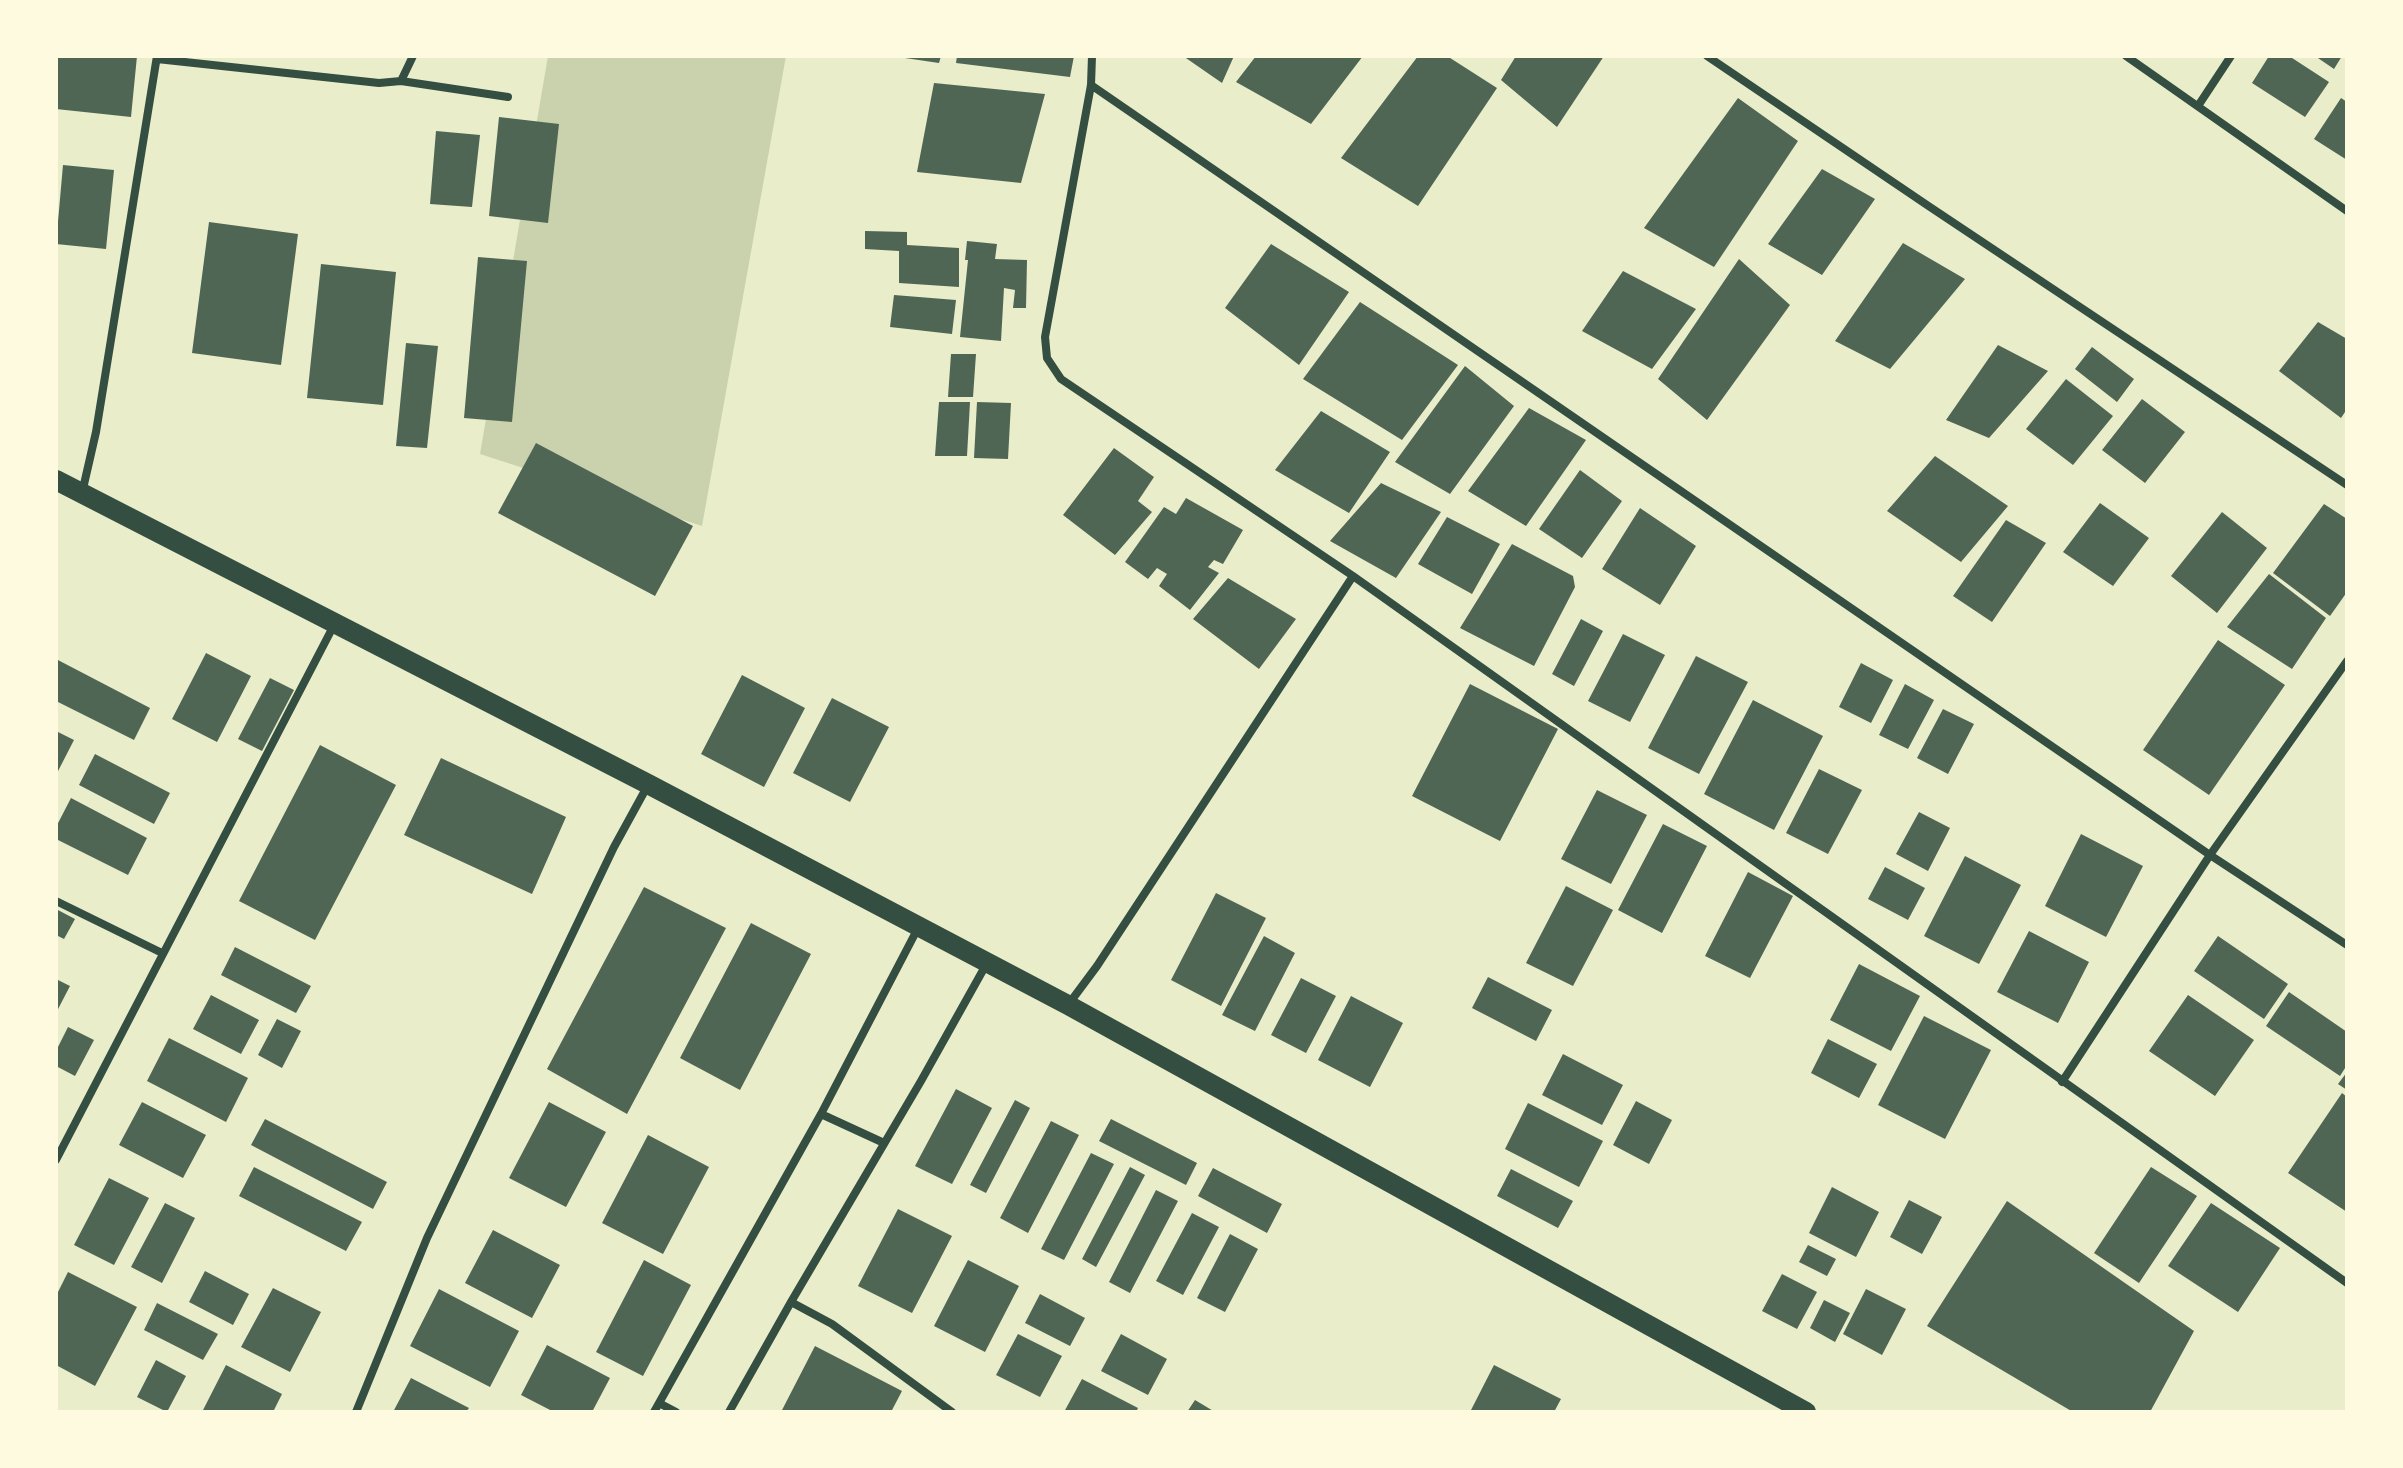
<!DOCTYPE html>
<html>
<head>
<meta charset="utf-8">
<style>
  body { margin:0 }
  #map { position:relative; width:2403px; height:1468px; overflow:hidden; background:#e9edc9; font-family:Roboto,sans-serif }
  canvas { display:block }
  .frame { position:absolute; inset:0; border:58px solid #fefae0; pointer-events:none }
</style>
</head>
<body>
<div id="map">
<canvas width="2403" height="1468"></canvas>
<div class="frame"></div>
</div>
<script>
const g = document.querySelector('canvas').getContext('2d');
g.lineJoin = 'round';
function paint(path, color) {
  g.fillStyle = color;
  g.fill(path, 'evenodd');
}
function shape(rows) {
  const path = new Path2D();
  for (const r of rows) {
    path.moveTo(r[0], r[1]);
    for (let i = 2; i < r.length; i += 2) path.lineTo(r[i], r[i + 1]);
  }
  return path;
}
function stroke(path, color, width, dash) {
  g.strokeStyle = color;
  g.lineWidth = width;
  g.lineCap = dash ? 'butt' : 'round';
  g.setLineDash(dash || []);
  g.stroke(path);
}
paint(shape([
  [548,56,786,56,702,526,480,454]
]), '#cad2ad');
paint(shape([
  [56,56,137,56,131,117,56,109],
  [905,56,941,56,939,63,905,58],
  [957,56,1074,56,1070,77,956,63],
  [1183,56,1234,56,1222,83],
  [1256,56,1363,56,1311,124,1236,82],
  [1418,56,1447,56,1497,88,1418,206,1341,158],
  [1516,56,1604,56,1557,127,1501,80],
  [2269,56,2289,56,2329,82,2305,117,2252,83],
  [2315,56,2342,56,2334,69],
  [934,83,1045,94,1021,183,917,172],
  [1738,98,1798,141,1714,267,1644,228],
  [2341,98,2347,102,2347,160,2314,139],
  [499,117,559,124,548,223,489,216],
  [436,131,480,135,472,207,430,204],
  [63,165,114,170,106,249,56,244],
  [1822,169,1875,199,1822,275,1768,244],
  [209,222,298,234,281,365,192,353],
  [865,231,907,232,907,245,959,248,959,287,899,283,899,251,865,249],
  [967,241,997,244,995,259,1027,260,1026,308,1013,308,1015,290,1004,288,1001,341,960,337,968,260,965,260],
  [1903,243,1965,279,1890,369,1835,341],
  [1271,244,1349,292,1299,365,1225,308],
  [478,257,527,261,512,422,464,418],
  [1739,259,1790,305,1707,420,1658,379],
  [321,264,396,272,383,405,307,398],
  [1623,271,1696,309,1652,369,1582,331],
  [894,295,956,300,952,334,890,327],
  [1360,302,1458,365,1402,440,1303,379],
  [2318,322,2347,339,2347,409,2341,418,2279,371],
  [406,343,438,346,427,448,396,446],
  [1998,345,2048,371,1989,438,1946,420],
  [2092,347,2134,379,2117,402,2075,369],
  [951,354,976,354,973,397,948,397],
  [1465,366,1514,406,1450,494,1395,462],
  [2066,379,2113,416,2073,465,2026,429],
  [2142,399,2185,432,2145,483,2102,450],
  [939,402,970,402,967,456,935,456],
  [977,402,1011,403,1008,459,974,458],
  [1529,408,1586,440,1526,526,1468,491],
  [1321,411,1390,452,1349,513,1275,470],
  [536,443,693,526,655,596,498,513],
  [1114,448,1154,477,1138,501,1152,512,1115,555,1063,515],
  [1935,456,2008,506,1961,562,1887,511],
  [1580,470,1622,501,1582,558,1539,529],
  [1381,483,1441,512,1396,578,1330,541],
  [1186,498,1243,530,1223,564,1214,560,1208,567,1219,573,1190,610,1159,586,1167,574,1157,568,1148,579,1125,562,1164,507,1176,514],
  [2100,503,2149,538,2113,586,2063,552],
  [2324,504,2347,519,2347,592,2330,616,2273,573],
  [1640,508,1696,546,1660,605,1602,569],
  [2222,512,2267,548,2217,613,2171,576],
  [1447,517,1500,544,1472,594,1418,564],
  [2006,520,2046,543,1992,622,1953,596],
  [1512,544,1573,576,1575,587,1534,666,1460,628],
  [2269,574,2326,618,2292,669,2227,627],
  [1228,578,1296,619,1259,669,1193,619],
  [1581,619,1603,631,1574,686,1552,674],
  [1623,634,1665,655,1630,722,1588,701],
  [2218,640,2285,685,2209,795,2143,750],
  [206,653,251,676,217,742,172,719],
  [1696,656,1748,682,1699,774,1648,748],
  [56,659,150,708,134,740,56,701],
  [1861,663,1893,680,1871,723,1839,707],
  [742,675,805,708,764,787,701,754],
  [270,678,294,690,262,751,238,739],
  [1470,684,1558,729,1500,841,1412,796],
  [1905,684,1934,700,1908,749,1879,735],
  [832,698,889,727,850,802,793,773],
  [1753,700,1823,736,1774,830,1704,794],
  [1943,709,1974,724,1948,774,1917,758],
  [56,731,74,740,56,775],
  [320,745,396,785,315,940,239,901],
  [95,754,170,793,154,824,79,785],
  [441,758,566,817,532,894,404,835],
  [1819,769,1862,790,1828,854,1786,833],
  [1597,790,1647,815,1611,884,1561,859],
  [71,798,147,838,128,875,56,839,56,827],
  [1919,812,1950,828,1928,871,1896,854],
  [1663,824,1707,846,1662,933,1618,910],
  [2081,834,2143,866,2106,937,2045,906],
  [1965,856,2021,885,1979,964,1924,936],
  [1885,867,1925,888,1908,920,1868,899],
  [1748,872,1793,896,1750,978,1705,956],
  [1566,886,1613,910,1573,986,1526,963],
  [644,887,726,928,627,1114,547,1069],
  [1216,893,1266,918,1221,1006,1171,980],
  [56,909,75,919,64,939,56,935],
  [751,923,811,954,740,1090,680,1058],
  [2029,931,2089,962,2058,1023,1997,992],
  [1264,936,1295,953,1255,1031,1222,1015],
  [2218,936,2288,984,2264,1019,2194,971],
  [235,947,311,986,296,1013,221,975],
  [1859,964,1920,996,1891,1051,1830,1020],
  [1488,977,1552,1010,1536,1041,1472,1008],
  [1301,978,1336,996,1306,1053,1271,1035],
  [56,979,70,986,56,1013],
  [2289,992,2347,1032,2347,1065,2340,1076,2266,1026],
  [211,995,259,1020,241,1054,193,1029],
  [2188,995,2254,1040,2215,1096,2149,1051],
  [1351,996,1403,1023,1370,1087,1318,1060],
  [1924,1016,1991,1050,1945,1139,1878,1105],
  [277,1019,301,1031,282,1068,258,1055],
  [68,1027,94,1040,75,1076,56,1066,56,1051],
  [169,1038,248,1078,226,1122,147,1081],
  [1828,1039,1877,1064,1859,1098,1811,1073],
  [1563,1054,1623,1085,1602,1125,1542,1095],
  [2347,1072,2347,1090,2338,1084],
  [956,1089,992,1108,952,1184,915,1166],
  [2342,1093,2347,1097,2347,1212,2288,1173],
  [1015,1100,1030,1108,986,1193,970,1185],
  [1636,1101,1672,1120,1649,1164,1613,1145],
  [142,1102,206,1135,183,1178,119,1145],
  [549,1102,606,1132,566,1207,509,1178],
  [1528,1103,1603,1141,1579,1187,1505,1149],
  [265,1119,387,1182,373,1209,251,1145],
  [1111,1119,1197,1163,1186,1185,1099,1141],
  [1051,1121,1079,1135,1028,1233,1000,1218],
  [648,1135,709,1167,663,1254,602,1223],
  [1091,1153,1114,1164,1064,1260,1041,1249],
  [254,1167,362,1222,346,1251,239,1196],
  [1130,1167,1145,1175,1096,1267,1082,1259],
  [2151,1167,2197,1196,2139,1283,2094,1253],
  [1213,1168,1282,1204,1267,1233,1198,1196],
  [1511,1169,1573,1201,1558,1228,1497,1196],
  [109,1178,149,1198,114,1265,74,1245],
  [1832,1187,1879,1212,1856,1257,1809,1233],
  [1156,1190,1178,1201,1130,1293,1109,1282],
  [1909,1200,1942,1217,1922,1254,1890,1237],
  [2007,1201,2194,1331,2150,1412,2073,1412,1927,1326],
  [165,1203,195,1218,162,1283,131,1267],
  [2211,1203,2280,1248,2238,1312,2168,1266],
  [898,1209,952,1236,912,1313,858,1286],
  [1192,1213,1219,1227,1183,1295,1156,1281],
  [493,1230,560,1265,532,1318,465,1283],
  [1230,1234,1258,1249,1225,1312,1197,1298],
  [1808,1245,1836,1259,1827,1276,1799,1262],
  [644,1260,691,1285,643,1376,596,1352],
  [968,1260,1019,1286,985,1352,934,1326],
  [205,1271,249,1294,233,1325,189,1302],
  [68,1272,137,1307,95,1386,56,1365,56,1296],
  [1782,1274,1817,1292,1797,1329,1762,1311],
  [273,1288,321,1312,290,1372,241,1347],
  [439,1289,519,1331,490,1387,410,1346],
  [1866,1289,1906,1309,1882,1355,1843,1334],
  [1040,1294,1085,1318,1070,1346,1025,1323],
  [1824,1300,1850,1313,1835,1342,1810,1328],
  [157,1303,218,1334,203,1360,144,1330],
  [1018,1334,1062,1356,1040,1397,996,1375],
  [1121,1334,1167,1359,1148,1395,1101,1371],
  [547,1345,610,1378,592,1412,554,1412,521,1395],
  [815,1346,902,1391,891,1412,781,1412],
  [156,1360,186,1376,167,1412,137,1397],
  [226,1365,282,1394,273,1412,202,1412],
  [1494,1365,1561,1399,1554,1412,1470,1412],
  [411,1378,469,1408,466,1412,393,1412],
  [1082,1379,1138,1408,1136,1412,1064,1412],
  [1195,1400,1215,1412,1187,1412]
]), '#4f6655');
stroke(shape([
  [1092,56,1091,85,1045,337,1047,358,1061,379,1353,576,2347,1283],
  [1707,56,1927,205,2347,485],
  [2126,56,2347,211],
  [157,59,379,83,401,81,508,97],
  [401,81,413,56],
  [1091,85,2210,855,2347,945],
  [2198,106,2231,56],
  [82,493,96,432,157,56],
  [56,901,162,953],
  [1068,1005,1097,966,1353,576],
  [2062,1082,2210,855,2347,661],
  [821,1114,884,1143],
  [56,1160,334,625],
  [791,1302,832,1324,952,1412],
  [659,1403,676,1412],
  [356,1412,427,1238,614,847,648,785],
  [654,1412,821,1114,918,928],
  [729,1412,791,1302,921,1081,987,963]
]), '#344e41', 8);
stroke(shape([
  [56,480,648,784,1068,1005,1806,1412]
]), '#344e41', 20);
</script>
</body>
</html>
